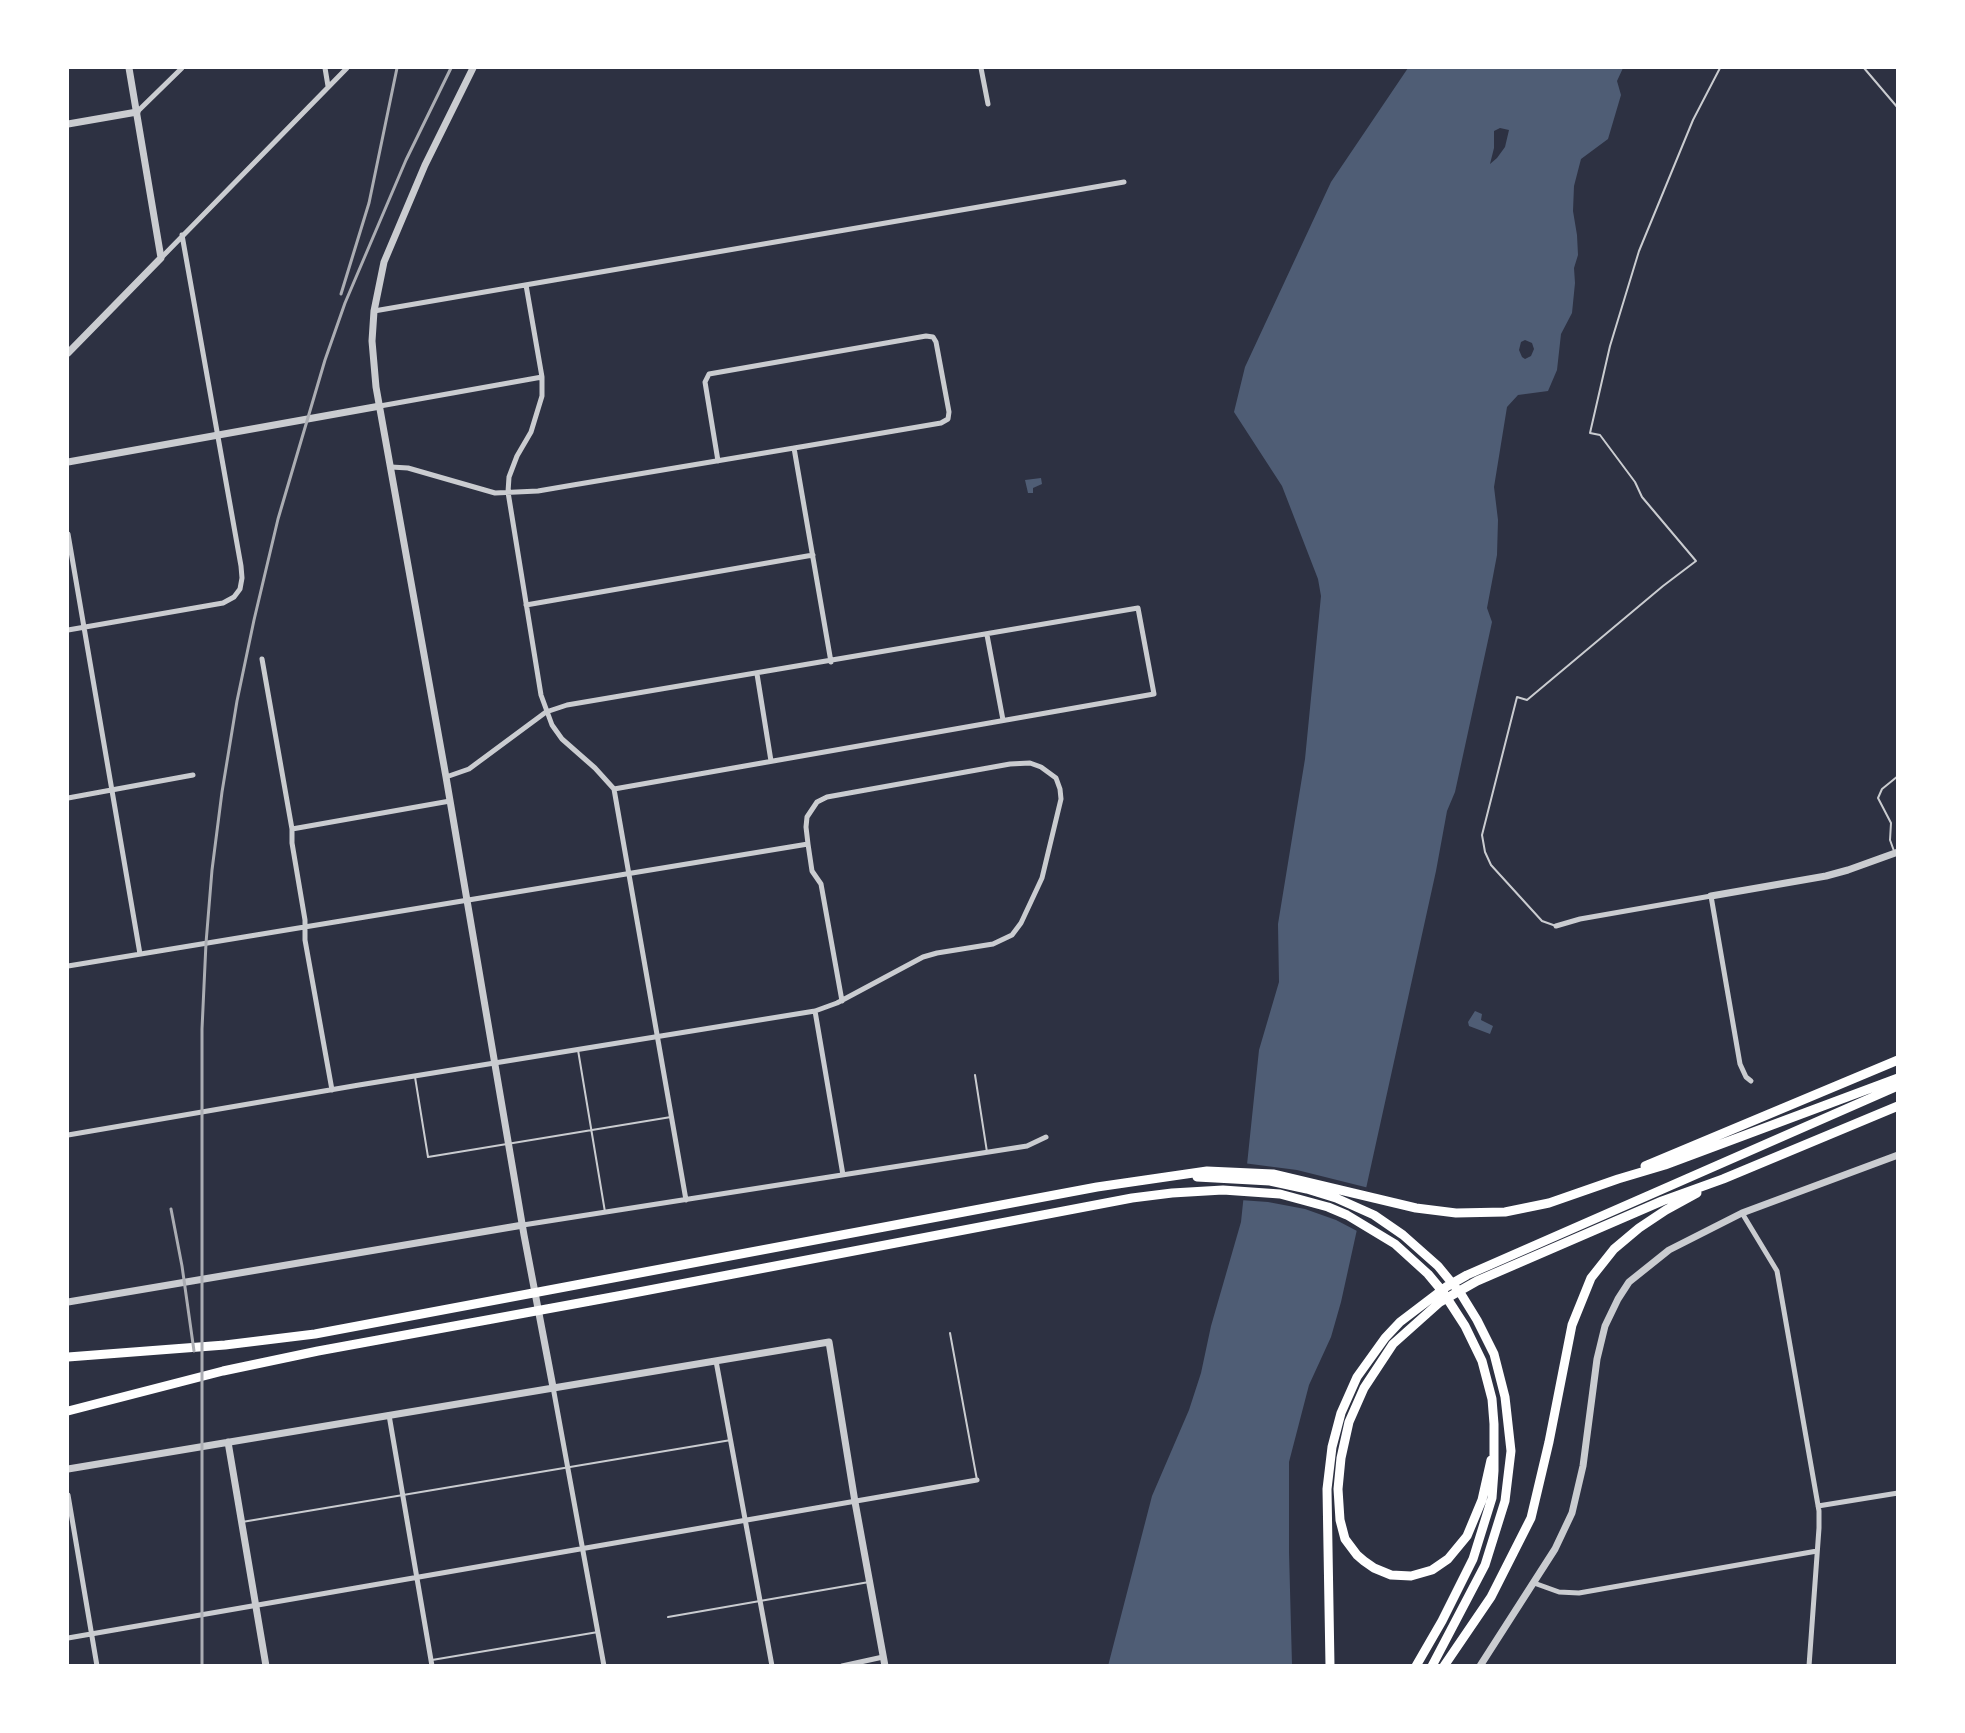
<!DOCTYPE html>
<html>
<head>
<meta charset="utf-8">
<style>
  body { margin:0 }
  #map { position:relative; width:1965px; height:1733px; overflow:hidden; background:#2d3142; font-family:"IBM Plex Sans",sans-serif }
  canvas { display:block }
  .frame { position:absolute; inset:0; border:69px solid #fff; pointer-events:none }
</style>
</head>
<body>
<div id="map">
<canvas width="1965" height="1733"></canvas>
<div class="frame"></div>
</div>
<script>
const g = document.querySelector('canvas').getContext('2d');
g.lineJoin = 'round';
function paint(path, color) {
  g.fillStyle = color;
  g.fill(path, 'evenodd');
}
function shape(rows) {
  const path = new Path2D();
  for (const r of rows) {
    path.moveTo(r[0], r[1]);
    for (let i = 2; i < r.length; i += 2) path.lineTo(r[i], r[i + 1]);
  }
  return path;
}
function stroke(path, color, width, dash) {
  g.strokeStyle = color;
  g.lineWidth = width;
  g.lineCap = dash ? 'butt' : 'round';
  g.setLineDash(dash || []);
  g.stroke(path);
}
paint(shape([
  [1408,68,1623,68,1617,81,1621,95,1608,139,1581,159,1574,186,1573,211,1577,235,1578,255,1574,268,1575,283,1572,313,1561,334,1557,370,1548,391,1518,395,1507,407,1494,487,1498,520,1497,555,1487,608,1492,622,1455,792,1447,811,1436,871,1341,1302,1331,1337,1309,1385,1289,1462,1289,1552,1292,1665,1108,1666,1152,1496,1189,1410,1201,1373,1211,1326,1241,1222,1259,1050,1279,982,1278,924,1305,759,1321,596,1318,579,1282,486,1234,412,1245,367,1331,182],
  [1500,128,1509,130,1505,147,1497,158,1490,164,1494,148,1494,131],
  [1525,340,1532,343,1534,349,1531,356,1525,359,1522,357,1519,350,1521,342],
  [1041,478,1042,484,1033,488,1033,493,1028,493,1025,480],
  [1475,1011,1482,1014,1481,1020,1493,1026,1490,1034,1469,1026,1468,1022]
]), '#4f5d75');
paint(shape([
  [1243,1163,1297,1170,1369,1188,1359,1232,1336,1220,1305,1209,1268,1202,1240,1200]
]), '#2d3142');
stroke(shape([
  [1864,68,1898,108],
  [1894,851,1890,840,1891,823,1878,798,1882,789,1898,776],
  [1556,926,1542,921,1491,865,1485,852,1482,835,1517,697,1527,700,1663,586,1696,561,1642,497,1635,482,1600,435,1590,433,1610,346,1639,251,1693,120,1720,68],
  [578,1050,605,1212],
  [975,1075,987,1152],
  [415,1077,428,1157,671,1117],
  [950,1333,977,1480],
  [242,1522,731,1440],
  [668,1617,869,1582],
  [432,1660,598,1632]
]), '#caccd0', 2);
stroke(shape([
  [325,68,328,86],
  [981,68,988,104],
  [137,112,182,68],
  [161,258,347,68],
  [526,285,542,377,542,396,531,432,517,456,509,477,508,492,541,695,552,725,562,739,595,768,614,789,686,1200],
  [374,311,1124,182],
  [380,406,542,377],
  [794,448,831,662],
  [391,467,408,468,495,493,538,491,573,485,806,446,941,423,948,419,949,412,936,342,933,337,926,336,709,374,705,382,718,461],
  [68,534,140,954],
  [526,605,813,555],
  [68,630,223,603,234,597,240,589,242,578,241,566,182,235],
  [987,635,1003,720],
  [262,659,292,829,292,843,305,920,305,940,332,1090],
  [757,674,771,761],
  [446,777,469,769,546,712,567,705,1138,608,1154,694,614,789],
  [68,798,193,775],
  [292,829,450,801],
  [808,844,812,871,821,884,842,1001],
  [1556,926,1580,919,1711,896,1740,1064,1746,1077,1751,1081],
  [68,966,808,844,806,827,807,817,817,802,827,797,1010,764,1030,763,1041,767,1056,778,1060,789,1061,799,1042,878,1021,923,1012,935,993,944,937,953,923,957,837,1003,815,1011,359,1085,68,1135],
  [815,1011,843,1175],
  [1742,1213,1777,1271,1819,1511,1819,1528,1809,1666],
  [523,1225,1027,1146,1046,1137],
  [716,1361,772,1666],
  [553,1387,604,1666],
  [389,1415,432,1666],
  [68,1495,97,1666],
  [1818,1506,1898,1493],
  [1534,1583,1559,1592,1579,1593,1817,1551],
  [68,1638,977,1480],
  [842,1666,883,1657]
]), '#caccd0', 5);
stroke(shape([
  [473,68,425,165,384,262,374,311,372,341,376,387,446,777,524,1235,553,1387],
  [68,124,137,112],
  [68,353,161,258,129,68],
  [68,462,380,406],
  [1711,896,1826,876,1848,870,1898,852],
  [68,1302,523,1225],
  [228,1442,266,1666],
  [68,1469,829,1342,855,1502,885,1666],
  [1480,1666,1555,1549,1572,1513,1583,1466,1597,1359,1605,1326,1618,1299,1629,1282,1669,1250,1742,1213,1898,1155]
]), '#caccd0', 7);
stroke(shape([
  [1645,1166,1898,1060],
  [1197,1177,1270,1181,1307,1189,1336,1198,1374,1215,1403,1235,1438,1266,1461,1294,1477,1320,1494,1354,1505,1397,1511,1451,1505,1501,1485,1565,1432,1666],
  [68,1357,225,1345,315,1334,1097,1187,1207,1171,1273,1174,1416,1208,1456,1213,1505,1212,1549,1203,1618,1179,1665,1165,1898,1078],
  [68,1411,223,1371,318,1351,623,1295,1132,1198,1172,1193,1223,1190,1280,1194,1328,1207,1347,1215,1395,1244,1428,1274,1443,1292,1465,1326,1482,1361,1492,1399,1494,1424,1494,1471,1492,1498,1473,1559,1442,1621,1416,1666],
  [1491,1460,1482,1500,1467,1536,1448,1559,1432,1570,1411,1576,1391,1575,1374,1568,1364,1561,1357,1555,1345,1539,1340,1520,1338,1489,1341,1458,1349,1422,1364,1388,1393,1344,1440,1302,1477,1281,1662,1201,1723,1179,1898,1106],
  [1330,1666,1327,1489,1332,1447,1341,1413,1357,1377,1385,1338,1400,1322,1446,1287,1467,1275,1898,1086],
  [1444,1666,1491,1597,1531,1518,1549,1442,1572,1325,1591,1278,1614,1249,1639,1228,1666,1210,1697,1193]
]), '#fff', 9);
stroke(shape([
  [341,294,369,203,397,68],
  [171,1209,182,1266,194,1351],
  [202,1666,202,1029,206,943,212,870,222,792,237,701,254,620,278,519,325,360,345,303,406,160,451,68]
]), '#abadb3', 3);
</script>
</body>
</html>
